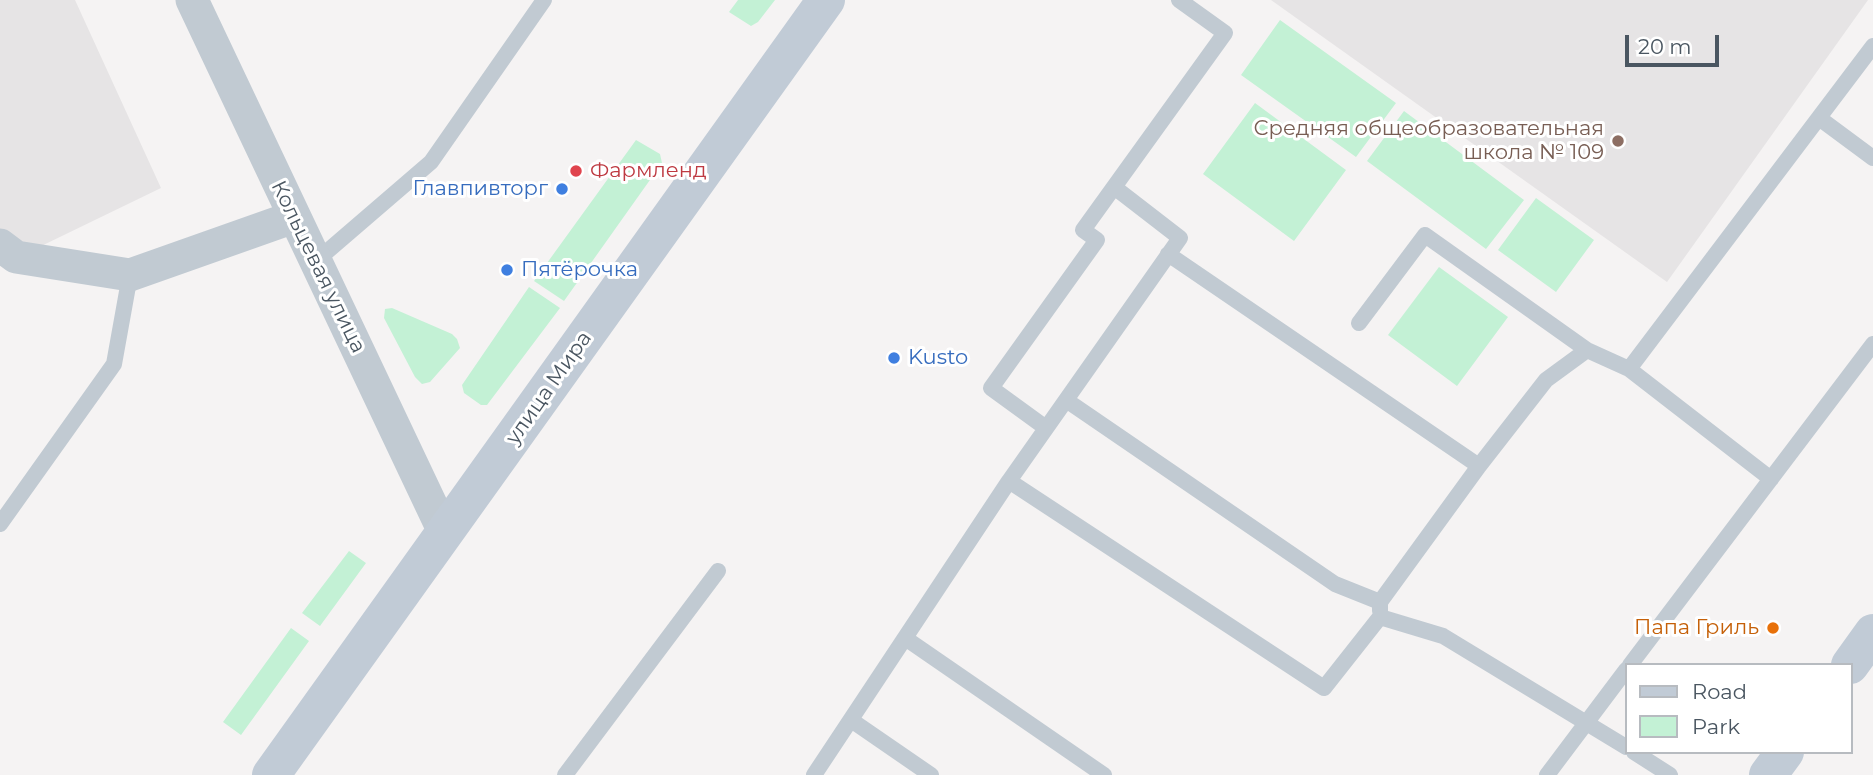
<!DOCTYPE html>
<html>
<head>
<meta charset="utf-8">
<style>
  body { margin:0 }
  #map { position:relative; width:1873px; height:775px; overflow:hidden; background:#f5f3f3; font-family:Montserrat,sans-serif }
  canvas { display:block }
  .legend { position:absolute; left:1625px; top:663px; width:228px; height:91px; box-sizing:border-box; background:#fff; border:2px solid #b7bbc0; margin:0; padding:9px 12px; list-style:none; font-size:21px; color:#4a5661 }
  .legend li { display:flex; align-items:center; gap:14px; height:35px }
  .legend b { width:35px; border:2px solid #b7bbc0 }
  .scale { position:absolute; left:1625px; top:35px; width:94px; height:32px; box-sizing:border-box; border:4px solid #4a5661; border-top:0; padding-left:9px; font-size:21px; line-height:24px; white-space:nowrap; color:#4a5661; -webkit-text-stroke:5px #fff; paint-order:stroke }
</style>
</head>
<body>
<div id="map">
<canvas width="1873" height="775"></canvas>
<ul class="legend">
<li><b style="height:9px;background:#c1cbd6"></b>Road</li>
<li><b style="height:19px;background:#c3f1d5"></b>Park</li>
</ul>
<div class="scale">20 m</div>
</div>
<script>
const g = document.querySelector('canvas').getContext('2d');
g.lineJoin = 'round';
function paint(path, color) {
  g.fillStyle = color;
  g.fill(path, 'evenodd');
}
function shape(rows) {
  const path = new Path2D();
  for (const r of rows) {
    path.moveTo(r[0], r[1]);
    for (let i = 2; i < r.length; i += 2) path.lineTo(r[i], r[i + 1]);
  }
  return path;
}
function stroke(path, color, width, dash) {
  g.strokeStyle = color;
  g.lineWidth = width;
  g.lineCap = dash ? 'butt' : 'round';
  g.setLineDash(dash || []);
  g.stroke(path);
}
function drawText(font, color, halo, rows, align = 'center') {
  g.font = font + ' Montserrat,sans-serif';
  g.lineWidth = 6;
  g.setLineDash([]);
  g.textBaseline = 'middle';
  g.strokeStyle = halo;
  g.fillStyle = color;
  for (const [text, x, y, turn = 0] of rows) {
    g.save();
    g.translate(x, y);
    g.rotate((+turn || 0) * Math.PI / 180);
    g.textAlign = isNaN(turn) ? turn : align;
    if (halo) g.strokeText(text, 0, 0);
    g.fillText(text, 0, 0);
    g.restore();
  }
}
paint(shape([
  [0,0,75,0,161,188,0,266],
  [1271,0,1868,0,1667,282]
]), '#e6e4e5');
paint(shape([
  [738,0,775,0,758,22,751,26,729,12],
  [1280,20,1396,103,1356,157,1241,75],
  [1255,103,1346,170,1294,241,1203,174],
  [1404,111,1524,200,1486,249,1367,161],
  [636,140,660,154,662,163,564,301,534,281],
  [1536,198,1594,240,1556,292,1498,250],
  [1439,267,1508,317,1457,386,1388,335],
  [529,287,560,308,487,405,481,405,464,393,462,385],
  [392,308,452,334,457,339,460,348,430,382,422,384,415,377,384,318,385,309],
  [349,551,366,563,320,626,302,613],
  [291,628,309,641,241,735,223,722]
]), '#c3f1d5');
stroke(shape([
  [1819,118,1873,158],
  [1168,254,1479,466,1380,602],
  [316,261,431,162,544,0],
  [1359,323,1425,235,1587,350],
  [1629,369,1771,479],
  [1066,400,1335,584,1380,602,1380,611],
  [1046,428,991,388,1097,240,1083,230,1114,187],
  [1479,466,1546,380,1587,350,1629,369,1873,46],
  [1009,481,1324,688,1380,617,1443,636,1626,747],
  [0,524,114,364,130,275],
  [905,638,1104,775],
  [1630,665,1873,344],
  [851,720,931,775],
  [1634,752,1670,775],
  [565,775,718,571],
  [814,775,1009,481,1180,238,1114,187,1225,33,1179,0],
  [1547,775,1626,670]
]), '#c1cad2', 16);
stroke(shape([
  [192,0,445,534],
  [0,245,16,257,130,275,294,217]
]), '#c1cad2', 33);
stroke(shape([
  [1850,665,1873,633],
  [271,775,826,0],
  [1768,775,1785,752]
]), '#c1cbd6', 38);
for (const [x, y, r, color] of [
  [1618,141,7,"#8d6e63"],
  [576,171,7,"#e0444e"],
  [562,189,7,"#3f7fe0"],
  [507,270,7,"#3f7fe0"],
  [894,358,7,"#3f7fe0"],
  [1773,628,7,"#e8710a"]
]) {
  const dot = new Path2D();
  dot.arc(x, y, r, 0, 2 * Math.PI);
  g.fillStyle = color;
  g.fill(dot);
  stroke(dot, '#fff', 2.5);
}
drawText('21px', '#785e54', '#fff', [
  ["Средняя общеобразовательная",1604,129],
  ["школа № 109",1604,153]
], 'right');
drawText('21px', '#be3a42', '#fff', [
  ["Фармленд",590,171]
], 'left');
drawText('21px', '#366cbe', '#fff', [
  ["Главпивторг",548,189,"right"],
  ["Пятёрочка",521,270],
  ["Kusto",908,358]
], 'left');
drawText('21px', '#4a5661', '#fff', [
  ["Кольцевая улица",318,267,64],
  ["улица Мира",549,388,-55]
]);
drawText('21px', '#c56008', '#fff', [
  ["Папа Гриль",1759,628]
], 'right');
</script>
</body>
</html>
